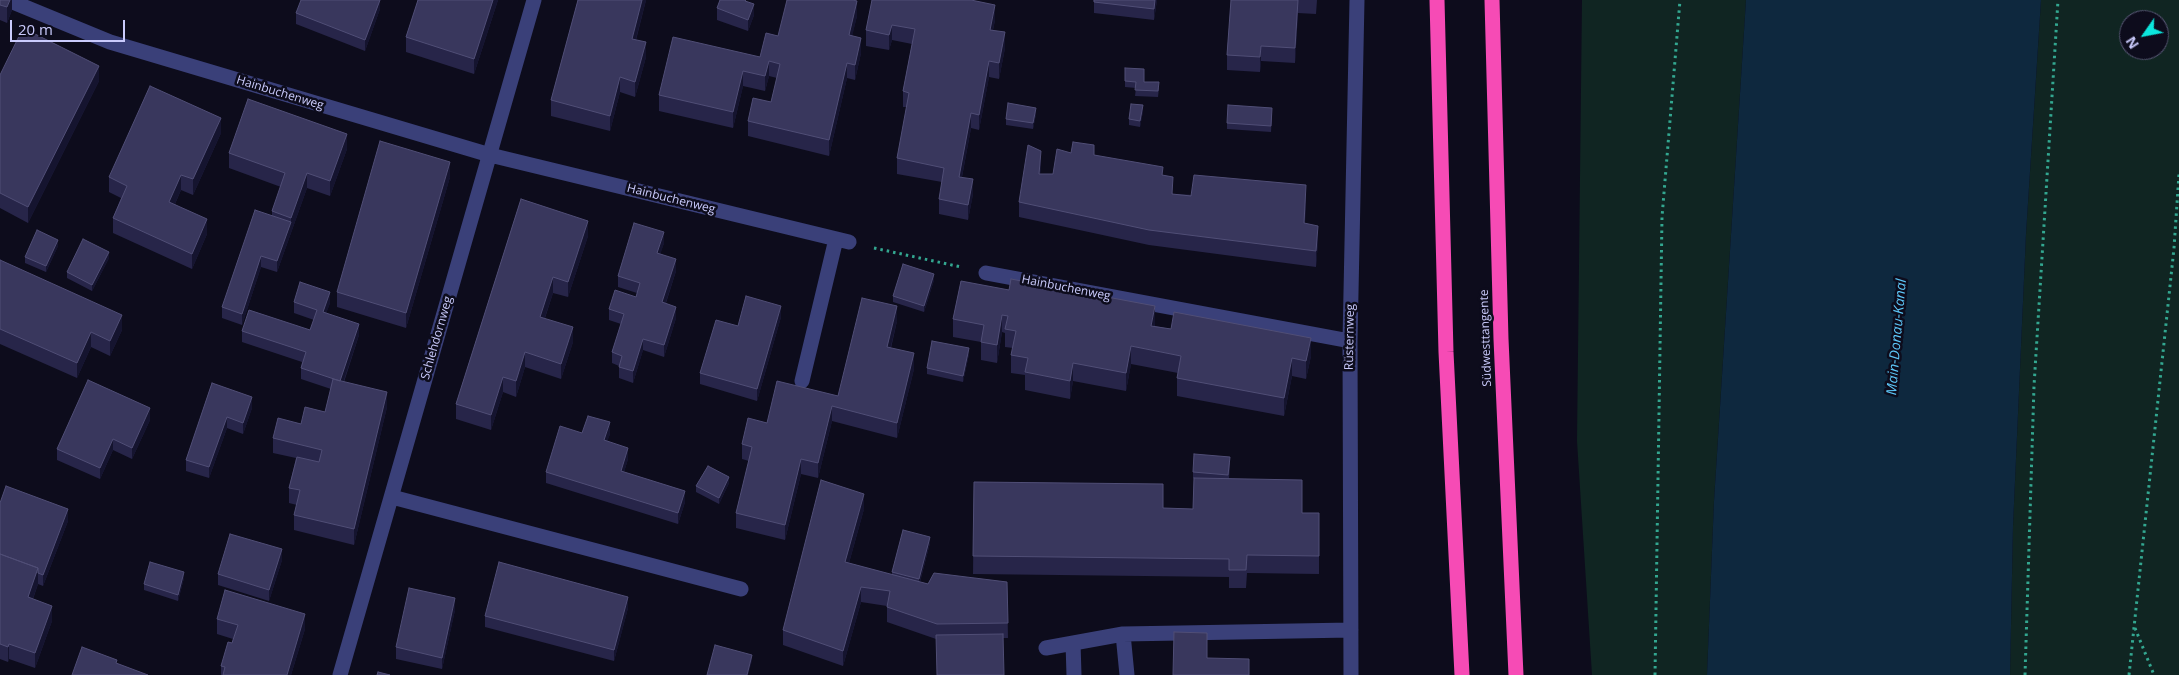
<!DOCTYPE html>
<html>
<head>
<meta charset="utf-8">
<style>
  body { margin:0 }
  #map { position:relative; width:2179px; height:675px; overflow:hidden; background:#0d0c1c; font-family:"Open Sans",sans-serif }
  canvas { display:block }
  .north { position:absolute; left:2119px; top:10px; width:50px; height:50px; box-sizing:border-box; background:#0d0c1c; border:1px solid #595876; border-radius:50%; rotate:237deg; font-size:14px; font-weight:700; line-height:20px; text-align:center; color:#cacbfc }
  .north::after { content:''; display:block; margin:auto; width:18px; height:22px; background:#0ce6dd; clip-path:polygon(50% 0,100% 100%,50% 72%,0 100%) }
  .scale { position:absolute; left:10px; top:20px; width:115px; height:22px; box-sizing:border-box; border:2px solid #cacbfc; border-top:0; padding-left:6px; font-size:15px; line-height:18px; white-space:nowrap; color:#cacbfc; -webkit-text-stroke:4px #0d0c1c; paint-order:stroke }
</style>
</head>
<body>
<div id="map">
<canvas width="2179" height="675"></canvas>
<div class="north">N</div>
<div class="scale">20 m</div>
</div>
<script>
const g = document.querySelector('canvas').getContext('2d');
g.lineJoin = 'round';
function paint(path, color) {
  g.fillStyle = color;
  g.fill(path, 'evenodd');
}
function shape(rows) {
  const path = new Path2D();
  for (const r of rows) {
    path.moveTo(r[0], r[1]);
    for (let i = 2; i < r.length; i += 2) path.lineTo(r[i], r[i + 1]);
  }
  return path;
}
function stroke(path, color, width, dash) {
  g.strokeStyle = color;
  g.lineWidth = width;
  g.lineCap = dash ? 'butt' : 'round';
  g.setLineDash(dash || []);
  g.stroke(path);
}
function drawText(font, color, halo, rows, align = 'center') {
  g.font = font + ' "Open Sans",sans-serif';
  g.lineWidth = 5;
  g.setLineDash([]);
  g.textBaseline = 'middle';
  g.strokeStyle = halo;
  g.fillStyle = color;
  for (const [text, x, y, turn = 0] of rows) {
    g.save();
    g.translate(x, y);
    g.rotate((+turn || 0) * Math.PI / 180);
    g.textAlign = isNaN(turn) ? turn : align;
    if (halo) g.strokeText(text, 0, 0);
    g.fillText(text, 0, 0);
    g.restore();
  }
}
paint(shape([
  [1582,0,1746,0,1714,501,1707,675,1592,675,1577,441],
  [2041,0,2179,0,2179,675,2010,675,2013,526,2026,234],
  [2129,20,2159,20,2159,50,2129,50]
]), '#102522');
paint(shape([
  [1746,0,2041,0,2026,234,2013,526,2010,675,1707,675,1714,501]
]), '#0e283e');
stroke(shape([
  [874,248,961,267],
  [2135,628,2154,675],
  [1655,675,1662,217,1680,0],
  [2025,675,2034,386,2058,0],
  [2129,675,2174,248,2179,174]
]), '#33a790', 3, [2.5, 4]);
stroke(shape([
  [8,0,110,42,490,155,849,242],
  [986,273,1350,341],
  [802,381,836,239],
  [392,497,741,589],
  [1123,634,1127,675],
  [1073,643,1074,675],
  [1046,648,1123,634,1351,630],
  [340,675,534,0],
  [1351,675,1350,341,1357,0]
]), '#3a4079', 15);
stroke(shape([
  [1437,0,1446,352,1462,675],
  [1492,0,1501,339,1516,675]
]), '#f64bb5', 15);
paint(shape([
  [0,0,12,0,12,10,7,23,0,20],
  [380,0,380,9,365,51,296,24,296,13],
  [418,0,498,0,474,74,406,52,406,37],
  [578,0,646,0,636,40,646,57,635,97,620,92,610,131,551,116,551,100],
  [872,0,995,20,993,30,1005,48,999,79,989,77,979,130,971,128,962,177,973,194,968,220,939,214,939,199,942,182,897,174,897,158,907,107,903,107,903,91,912,44,892,40,889,50,866,46,866,30],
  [1094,0,1157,0,1154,20,1094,13],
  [1231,0,1317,0,1316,14,1298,13,1295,63,1261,61,1260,72,1227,70,1227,55],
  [717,8,754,15,748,31,717,20],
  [857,16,852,35,861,53,855,80,847,78,829,156,748,136,748,121,771,102,777,78,769,76,765,91,743,86,733,128,659,111,659,95,760,57,778,36],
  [1125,68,1144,82,1159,88,1158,97,1135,96,1136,88,1125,87],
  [0,75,99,81,28,223,0,208],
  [1143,111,1140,127,1129,125,1129,119],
  [1036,114,1033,129,1006,125,1006,119],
  [1272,114,1271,132,1227,129,1227,123],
  [221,133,193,195,181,190,175,204,207,234,192,269,113,233,113,218,121,198,109,192,109,177],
  [347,149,330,196,307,188,277,272,261,267,242,325,222,318,222,307,272,216,272,211,281,187,229,168,229,153],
  [1094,155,1163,175,1173,194,1306,200,1305,223,1318,241,1316,267,1149,245,1019,217,1019,202,1041,166,1040,174,1053,174],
  [450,177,406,328,337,307,337,292],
  [521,199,588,236,568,297,553,293,545,318,573,342,561,379,525,367,516,397,503,392,491,430,456,419,456,404],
  [664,243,660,254,676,271,666,303,676,318,664,357,643,350,633,383,619,378,619,366,612,363,612,352,621,324,609,320,609,309,636,297,637,293,618,287,618,276],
  [58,246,46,272,25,263,25,257],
  [109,258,92,291,67,278,67,272],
  [0,260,122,330,110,356,91,347,77,378,0,344],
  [934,280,924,312,893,302,893,296],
  [961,281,1155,324,1155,326,1311,356,1306,379,1292,376,1284,416,1177,396,1177,378,1178,373,1131,364,1126,391,1073,381,1070,399,1025,390,1025,375,1011,373,1011,355,1013,348,1005,347,1005,333,1002,332,997,363,981,360,981,342,953,337,953,319],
  [294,302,330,303,326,313,359,335,344,382,387,407,354,545,294,530,294,515,297,505,289,503,289,488,296,458,273,453,273,438,325,412,331,389,301,379,301,368,302,362,242,342,242,331,310,330,314,320,294,313],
  [781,317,757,401,700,384,700,373,738,326],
  [897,321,891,348,914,369,897,438,832,421,818,478,801,474,785,540,736,528,736,513,749,461,742,459,742,444,838,396],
  [969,354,963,382,927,374,927,368],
  [212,383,252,408,243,434,227,428,209,478,186,471,186,460],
  [150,420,132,459,113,450,100,479,57,460,57,449],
  [582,433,610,434,607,441,628,459,624,472,685,502,678,524,546,483,546,472],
  [1230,463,1229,479,1302,513,1319,513,1319,574,1247,573,1246,588,1229,588,1229,577,973,574,974,482,1163,508,1193,509,1194,478,1193,478,1193,472],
  [729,483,719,504,696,492,696,486],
  [0,503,68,521,43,586,38,584,33,599,52,621,35,668,9,659,8,662,0,659],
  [864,509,849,563,892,575,892,572,930,543,920,582,928,584,1007,582,1008,638,936,639,887,622,887,606,861,602,843,666,783,645,783,630],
  [282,560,269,601,218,585,218,574],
  [184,578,178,601,144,590,144,584],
  [628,608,614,661,485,627,485,616],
  [455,610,442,669,396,659,396,647],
  [217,619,305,629,291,675,221,675,221,666,232,643,233,639,217,634]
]), '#272549');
paint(shape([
  [10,0,12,0,12,10,7,23,7,7],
  [380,0,380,9,365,51,365,40],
  [493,0,498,0,474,74,474,59],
  [642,0,646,0,632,54,632,39],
  [1155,0,1157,0,1154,20,1154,9],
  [1298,0,1298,13,1295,63,1295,48],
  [857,1,857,16,849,50,849,35],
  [754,4,754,15,748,31,748,20],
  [995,5,995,20,990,45,990,30],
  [892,25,892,40,889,50,889,35],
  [1005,32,1005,48,999,79,999,63],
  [861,38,861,53,855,80,855,65],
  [646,42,646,57,635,97,635,82],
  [1261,46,1261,61,1260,72,1260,57],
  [769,61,769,76,765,91,765,76],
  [989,61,989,77,979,130,979,115],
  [847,63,847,78,829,156,829,140],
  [99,66,99,81,28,223,28,207],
  [743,71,743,86,733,128,733,112],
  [620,77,620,92,610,131,610,116],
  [1143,105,1143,111,1140,127,1140,121],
  [1036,108,1036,114,1033,129,1033,123],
  [971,113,971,128,959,192,959,177],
  [221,118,221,133,193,195,193,179],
  [347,134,347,149,330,196,330,181],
  [1041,151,1041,166,1039,189,1039,174],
  [450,162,450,177,406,328,406,313],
  [307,173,307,188,277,272,277,261,291,222,291,218],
  [181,175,181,190,169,217,169,202],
  [973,179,973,194,968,220,968,205],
  [1306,185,1306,200,1304,238,1304,223],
  [207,219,207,234,192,269,192,254],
  [588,221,588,236,568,297,568,282],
  [1318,226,1318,241,1316,267,1316,251],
  [664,232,664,243,657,265,657,253],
  [58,240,58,246,46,272,46,266],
  [109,252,109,258,92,291,92,285],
  [261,256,261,267,242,325,242,314],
  [676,259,676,271,662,314,662,302],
  [934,274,934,280,924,312,924,306],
  [553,277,553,293,540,332,540,317],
  [330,292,330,303,323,323,323,312],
  [781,306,781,317,757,401,757,389],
  [897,306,897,321,887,362,887,347],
  [1155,306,1155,324,1151,344,1151,326],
  [676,307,676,318,664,357,664,345],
  [122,315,122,330,110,356,110,341],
  [1002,315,1002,332,997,363,997,345],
  [359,324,359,335,340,392,340,381],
  [573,327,573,342,561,379,561,364],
  [91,332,91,347,77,378,77,363],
  [1311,338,1311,356,1306,379,1306,361],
  [643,339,643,350,633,383,633,371],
  [1131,346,1131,364,1126,391,1126,373],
  [969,348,969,354,963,382,963,376],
  [525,352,525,367,516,397,516,381],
  [914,353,914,369,897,438,897,423],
  [1292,358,1292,376,1284,416,1284,398],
  [1073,363,1073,381,1070,399,1070,381],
  [503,377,503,392,491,430,491,415],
  [387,392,387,407,354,545,354,529],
  [252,397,252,408,243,434,243,423],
  [832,406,832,421,818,478,818,463],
  [150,408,150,420,132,459,132,448],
  [227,417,227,428,209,478,209,467],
  [610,422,610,434,604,451,604,440],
  [113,439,113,450,100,479,100,468],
  [628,448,628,459,621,482,621,471],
  [801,459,801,474,785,540,785,525],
  [729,477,729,483,719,504,719,498],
  [685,491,685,502,678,524,678,513],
  [864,494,864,509,845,577,845,562],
  [68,509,68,521,43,586,43,575],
  [930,537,930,543,919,585,919,579],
  [282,549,282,560,269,601,269,590],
  [38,568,38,584,28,612,28,597],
  [184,572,184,578,178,601,178,595],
  [861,587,861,602,843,666,843,651],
  [628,597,628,608,614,661,614,650],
  [455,598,455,610,442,669,442,658],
  [52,606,52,621,35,668,35,653],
  [305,614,305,629,291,675,287,675],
  [9,644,9,659,8,662,8,647],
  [752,655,752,661,748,675,747,675]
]), '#15142f');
const building = shape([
  [0,0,10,0,7,7,0,5,0,0],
  [301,0,380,0,365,40,296,13,301,0],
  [418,0,493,0,474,59,406,37,418,0],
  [578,0,642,0,632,39,646,42,635,82,620,77,610,116,551,100,578,0],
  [720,0,746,0,745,1,754,4,748,20,717,8,720,0],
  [787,0,853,0,857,1,849,35,861,38,855,65,847,63,829,140,748,121,753,98,771,102,780,64,769,61,765,76,743,71,733,112,659,95,673,37,760,57,766,33,778,36,787,0],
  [872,0,971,0,995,5,990,30,1005,32,999,63,989,61,979,115,971,113,959,177,973,179,968,205,939,199,944,168,897,158,909,93,903,91,915,29,892,25,889,35,866,30,872,0],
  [1094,0,1155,0,1154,9,1094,2,1094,0],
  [1231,0,1298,0,1295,48,1261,46,1260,57,1227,55,1231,0],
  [23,28,99,66,28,207,0,193,0,75,23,28],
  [1125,68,1144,69,1144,82,1159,82,1158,91,1135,90,1136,82,1125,81,1125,68],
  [150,86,221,118,193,179,181,175,169,202,207,219,192,254,113,218,127,186,109,177,150,86],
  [248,99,347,134,330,181,307,173,291,218,272,211,285,173,229,153,248,99],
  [1008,103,1036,108,1033,123,1006,119,1008,103],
  [1131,104,1143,105,1140,121,1129,119,1131,104],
  [1228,105,1272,108,1271,126,1227,123,1228,105],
  [380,141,450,162,406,313,337,292,380,141],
  [1073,142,1094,145,1094,155,1163,167,1162,175,1173,177,1172,194,1191,196,1194,175,1306,185,1304,223,1318,226,1316,251,1149,230,1019,202,1028,145,1041,151,1039,174,1053,174,1057,149,1071,153,1073,142],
  [521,199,588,221,568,282,553,277,540,317,573,327,561,364,525,352,516,381,503,377,491,415,456,404,521,199],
  [255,210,291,222,277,261,261,256,242,314,222,307,255,210],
  [634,223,664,232,657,253,676,259,662,302,676,307,664,345,643,339,633,371,619,367,622,356,612,352,624,314,609,309,615,290,636,297,640,283,618,276,634,223],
  [37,230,58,240,46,266,25,257,37,230],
  [83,239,109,252,92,285,67,272,83,239],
  [0,260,122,315,110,341,91,332,77,363,0,329,0,260],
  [903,264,934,274,924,306,893,296,903,264],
  [1011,279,1155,306,1151,326,1171,329,1174,312,1311,338,1306,361,1292,358,1284,398,1177,378,1181,356,1131,346,1126,373,1073,363,1070,381,1025,372,1028,358,1011,355,1016,331,1005,329,1008,316,1002,315,997,345,981,342,984,325,953,319,961,281,1009,290,1011,279],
  [300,282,330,292,323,312,359,324,340,381,301,368,306,352,242,331,249,310,310,330,317,310,294,302,300,282],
  [746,296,781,306,757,389,700,373,716,320,738,326,746,296],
  [862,298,897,306,887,347,914,353,897,423,832,406,818,463,801,459,785,525,736,513,752,447,742,444,748,418,767,423,777,381,838,396,862,298],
  [932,341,969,348,963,376,927,368,932,341],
  [333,379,387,392,354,529,294,515,300,490,289,488,297,457,319,462,322,450,273,438,278,418,301,424,305,407,325,412,333,379],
  [88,380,150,408,132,448,113,439,100,468,57,449,88,380],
  [212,383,252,397,243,423,227,417,209,467,186,460,212,383],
  [588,416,610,422,604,440,628,448,621,471,685,491,678,513,546,472,560,426,582,433,588,416],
  [1194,454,1230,457,1228,475,1193,472,1194,454],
  [708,466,729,477,719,498,696,486,708,466],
  [1194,478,1302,480,1302,513,1319,513,1319,556,1247,555,1246,570,1229,570,1229,559,973,556,974,482,1163,484,1163,508,1193,509,1194,478],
  [821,480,864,494,845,562,928,584,934,573,1007,582,1008,623,937,624,887,607,890,591,861,587,843,651,783,630,821,480],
  [6,486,68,509,43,575,38,573,38,568,0,554,0,503,6,486],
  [903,530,930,537,919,579,892,572,903,530],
  [230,534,282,549,269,590,218,574,230,534],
  [0,554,38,568,28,597,52,606,35,653,9,644,8,647,0,644,0,554],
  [150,562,184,572,178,595,144,584,150,562],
  [499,562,628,597,614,650,485,616,499,562],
  [409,588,455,598,442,658,396,647,409,588],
  [225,590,305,614,287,675,223,675,225,667,221,666,228,642,232,643,238,625,217,619,225,590],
  [1174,632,1207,633,1207,658,1249,659,1249,675,1173,675,1174,632],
  [1003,634,1004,675,937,675,936,635,1003,634],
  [715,645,752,655,747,675,707,675,715,645],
  [82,647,117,660,116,663,148,675,72,675,82,647],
  [378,672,390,675,377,675,378,672]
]);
paint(building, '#39375d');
stroke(building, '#504e76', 1);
drawText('12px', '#cacbfc', '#0d0c1c', [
  ["Hainbuchenweg",280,93,17],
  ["Hainbuchenweg",671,199,14],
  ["Hainbuchenweg",1066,288,11],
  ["Rüsternweg",1350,337,-89],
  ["Schlehdornweg",437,338,-74],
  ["Südwesttangente",1486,338,-92]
]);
drawText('italic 14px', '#5dc6f7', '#0d0c1c', [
  ["Main-Donau-Kanal",1897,337,-85]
]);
</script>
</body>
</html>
